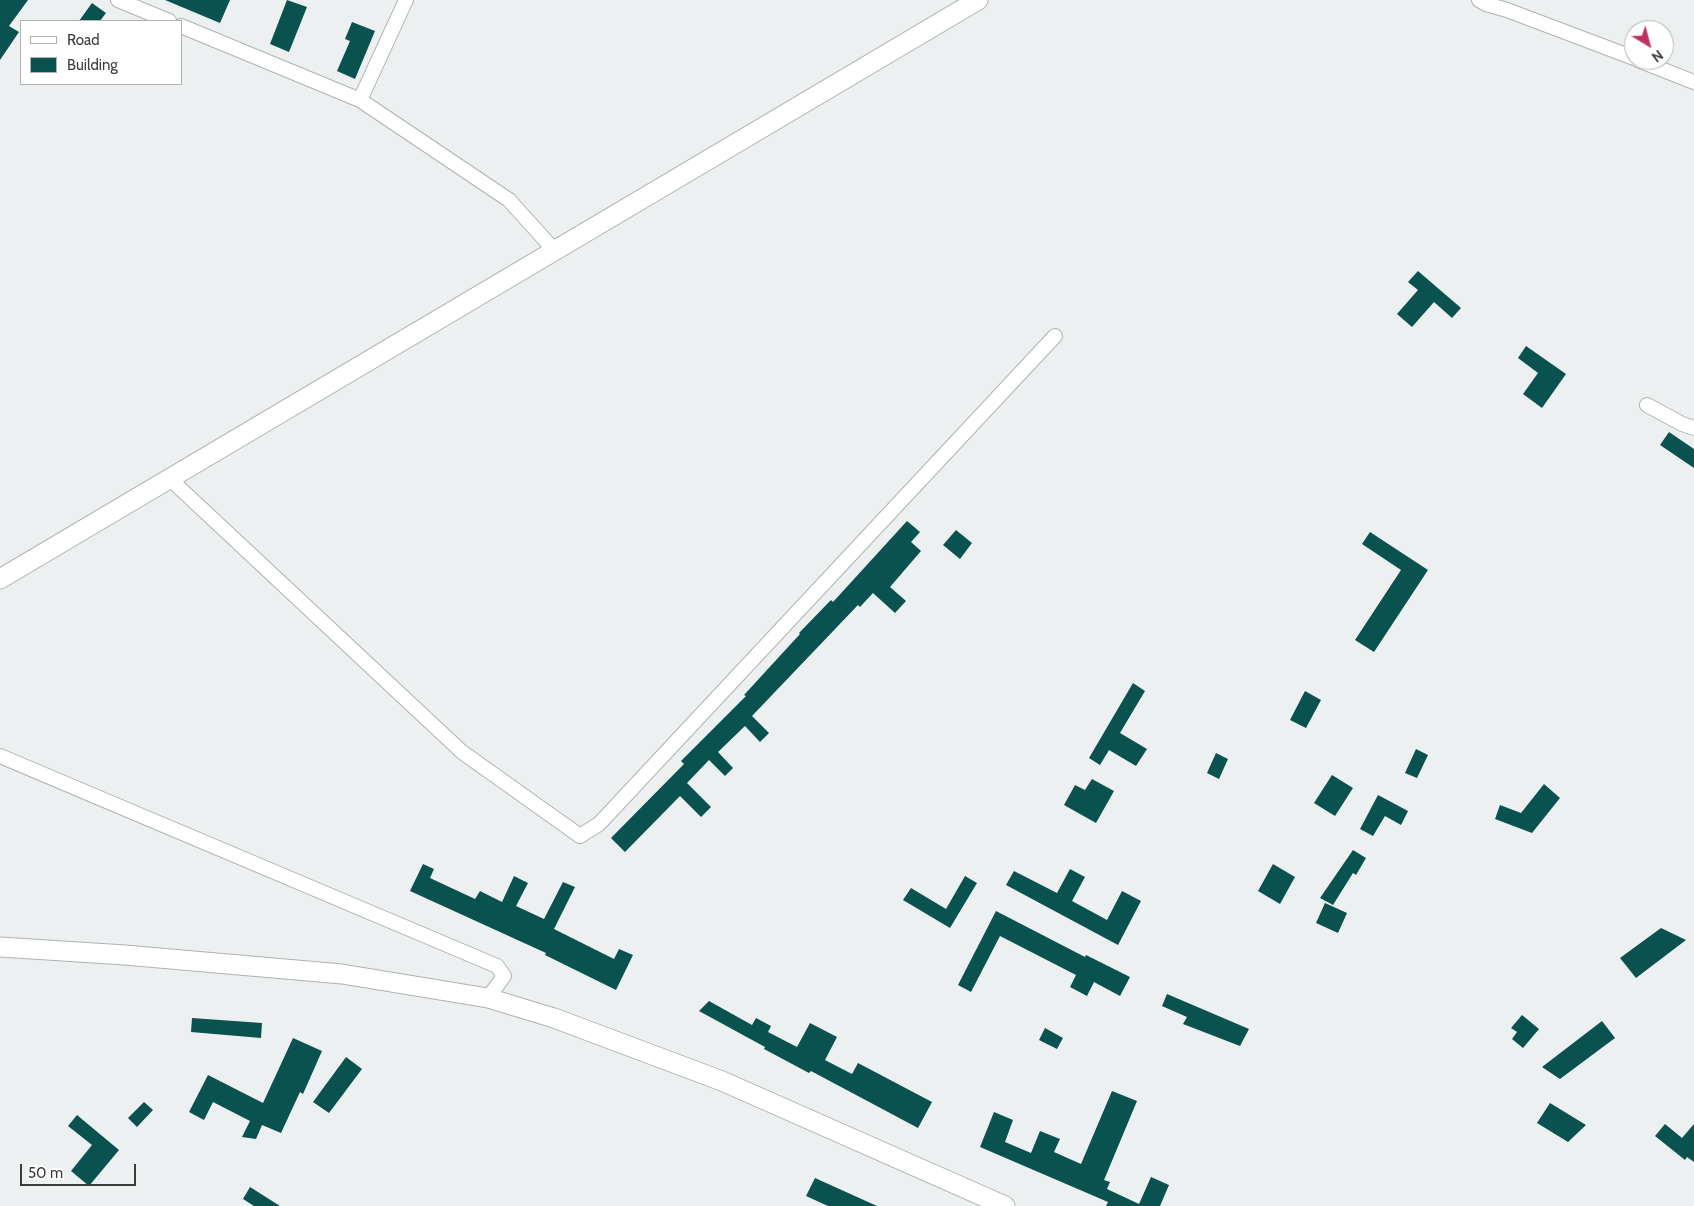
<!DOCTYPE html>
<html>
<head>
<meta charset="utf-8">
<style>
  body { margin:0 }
  #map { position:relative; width:1694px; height:1206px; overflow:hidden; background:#edf0f0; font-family:Cabin,sans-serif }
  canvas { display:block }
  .legend { position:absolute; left:20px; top:20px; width:162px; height:65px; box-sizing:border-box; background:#fff; border:1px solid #b1b1b1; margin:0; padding:6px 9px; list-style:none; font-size:15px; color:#3b3c3c }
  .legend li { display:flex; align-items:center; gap:10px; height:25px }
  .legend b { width:25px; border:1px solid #b1b1b1 }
  .north { position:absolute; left:1624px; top:20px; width:50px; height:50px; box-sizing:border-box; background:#fff; border:1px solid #b1b1b1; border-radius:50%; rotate:143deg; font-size:14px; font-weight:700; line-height:20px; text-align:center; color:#3b3c3c }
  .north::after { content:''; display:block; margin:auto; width:18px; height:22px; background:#bf3263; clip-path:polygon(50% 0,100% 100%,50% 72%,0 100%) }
  .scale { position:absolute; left:20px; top:1164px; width:116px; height:22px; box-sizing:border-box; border:2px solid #3b3c3c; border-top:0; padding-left:6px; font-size:15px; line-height:18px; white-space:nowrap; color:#3b3c3c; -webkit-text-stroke:4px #fff; paint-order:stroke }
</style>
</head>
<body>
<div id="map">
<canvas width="1694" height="1206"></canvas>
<ul class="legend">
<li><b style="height:6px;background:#fff"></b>Road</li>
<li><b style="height:14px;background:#09524f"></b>Building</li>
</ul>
<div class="north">N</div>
<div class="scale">50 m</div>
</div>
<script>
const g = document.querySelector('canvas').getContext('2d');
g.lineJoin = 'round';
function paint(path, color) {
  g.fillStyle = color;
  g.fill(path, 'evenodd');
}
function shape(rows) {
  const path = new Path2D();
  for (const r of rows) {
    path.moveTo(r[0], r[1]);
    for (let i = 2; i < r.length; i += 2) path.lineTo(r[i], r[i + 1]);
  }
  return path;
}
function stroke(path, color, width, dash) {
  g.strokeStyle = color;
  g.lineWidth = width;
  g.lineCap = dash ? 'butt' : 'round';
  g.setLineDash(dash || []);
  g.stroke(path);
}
paint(shape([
  [0,0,28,0,9,26,19,32,0,60],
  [165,0,230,0,220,23],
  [287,0,307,7,289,52,270,44],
  [92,3,106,13,100,21,79,21],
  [352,22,375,31,355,79,337,71,350,41,345,39],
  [1418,271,1461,308,1452,318,1434,302,1412,327,1397,314,1418,290,1408,282],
  [1526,346,1566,374,1542,408,1523,394,1538,373,1518,358],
  [1669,432,1694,449,1694,468,1660,445],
  [907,521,920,532,911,542,921,551,890,587,906,601,895,613,873,593,860,607,858,605,752,716,769,733,760,742,745,726,718,752,733,768,725,776,709,760,687,783,711,807,701,817,680,796,625,852,611,838,684,764,681,761,746,696,744,695,800,634,799,633,831,600,833,602],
  [956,530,972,543,960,559,943,545],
  [1370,532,1428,570,1374,652,1355,640,1401,570,1362,544],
  [1133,683,1145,691,1120,733,1147,749,1136,766,1109,750,1100,765,1089,758],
  [1305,691,1321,700,1306,728,1290,720],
  [1416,749,1428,755,1417,778,1405,773],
  [1216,753,1228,759,1219,779,1207,773],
  [1332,775,1353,788,1335,816,1314,803],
  [1092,779,1114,791,1096,823,1064,805,1075,785,1085,790],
  [1544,784,1560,798,1532,833,1495,819,1500,805,1521,813],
  [1378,795,1408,811,1401,825,1385,816,1373,836,1360,829],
  [1353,850,1366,858,1356,875,1353,873,1333,905,1320,898],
  [423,864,434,869,430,878,475,899,480,891,502,902,514,876,528,883,516,906,544,919,563,882,575,887,554,929,614,959,619,949,633,955,616,990,545,955,546,953,410,891],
  [1273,864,1295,877,1280,904,1258,891],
  [1070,869,1085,877,1072,901,1107,920,1122,891,1141,901,1118,945,1006,885,1014,871,1057,893],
  [965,876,977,883,950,928,903,900,911,888,946,909],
  [1325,903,1347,913,1338,933,1316,923],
  [996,911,1085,957,1086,955,1130,977,1120,996,1094,982,1087,996,1070,987,1076,975,1000,936,971,992,958,985],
  [1661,928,1686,940,1636,978,1620,958],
  [1167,994,1249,1029,1240,1046,1183,1024,1187,1017,1162,1006],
  [709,1001,752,1025,756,1018,771,1026,768,1032,797,1047,810,1023,837,1037,825,1060,852,1074,858,1063,932,1102,918,1128,811,1071,809,1073,764,1049,765,1047,699,1011],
  [1522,1015,1539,1029,1523,1048,1512,1039,1517,1032,1511,1028],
  [192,1018,262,1023,261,1038,191,1032],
  [1602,1021,1615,1038,1560,1079,1542,1067],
  [1045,1028,1063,1038,1057,1049,1039,1040],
  [293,1038,322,1051,303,1094,300,1092,281,1133,262,1125,256,1139,242,1137,250,1121,213,1102,204,1120,189,1112,208,1075,263,1103],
  [346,1057,362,1069,329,1113,313,1102],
  [1112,1091,1137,1101,1104,1180,1110,1182,1107,1189,1139,1204,1151,1177,1169,1185,1160,1206,1106,1206,1108,1202,980,1147,994,1112,1013,1120,1005,1142,1031,1153,1040,1131,1060,1139,1054,1152,1081,1164],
  [144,1102,153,1110,137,1127,128,1118],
  [1550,1103,1586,1125,1568,1142,1537,1123],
  [77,1115,119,1150,89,1186,71,1171,92,1145,68,1126],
  [1665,1124,1682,1138,1694,1124,1694,1162,1687,1157,1685,1160,1655,1136],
  [815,1178,877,1206,828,1206,806,1196],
  [250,1187,280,1206,254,1206,243,1199]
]), '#09524f');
const street = shape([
  [118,0,169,21],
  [1479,0,1486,4,1507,10,1634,58],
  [181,26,360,100,509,200,555,251],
  [1638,60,1694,82],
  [360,100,406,0],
  [1647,405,1682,424,1694,428],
  [170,479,462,752,580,836,599,824,1055,336],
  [0,756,497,966,504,976,488,998]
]);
const secondary = shape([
  [0,579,978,0],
  [0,947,125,955,342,974,488,998,554,1018,722,1081,1005,1206]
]);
stroke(street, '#afb2b2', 16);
stroke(secondary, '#afb2b2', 21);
stroke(street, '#fff', 14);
stroke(secondary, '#fff', 19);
</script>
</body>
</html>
